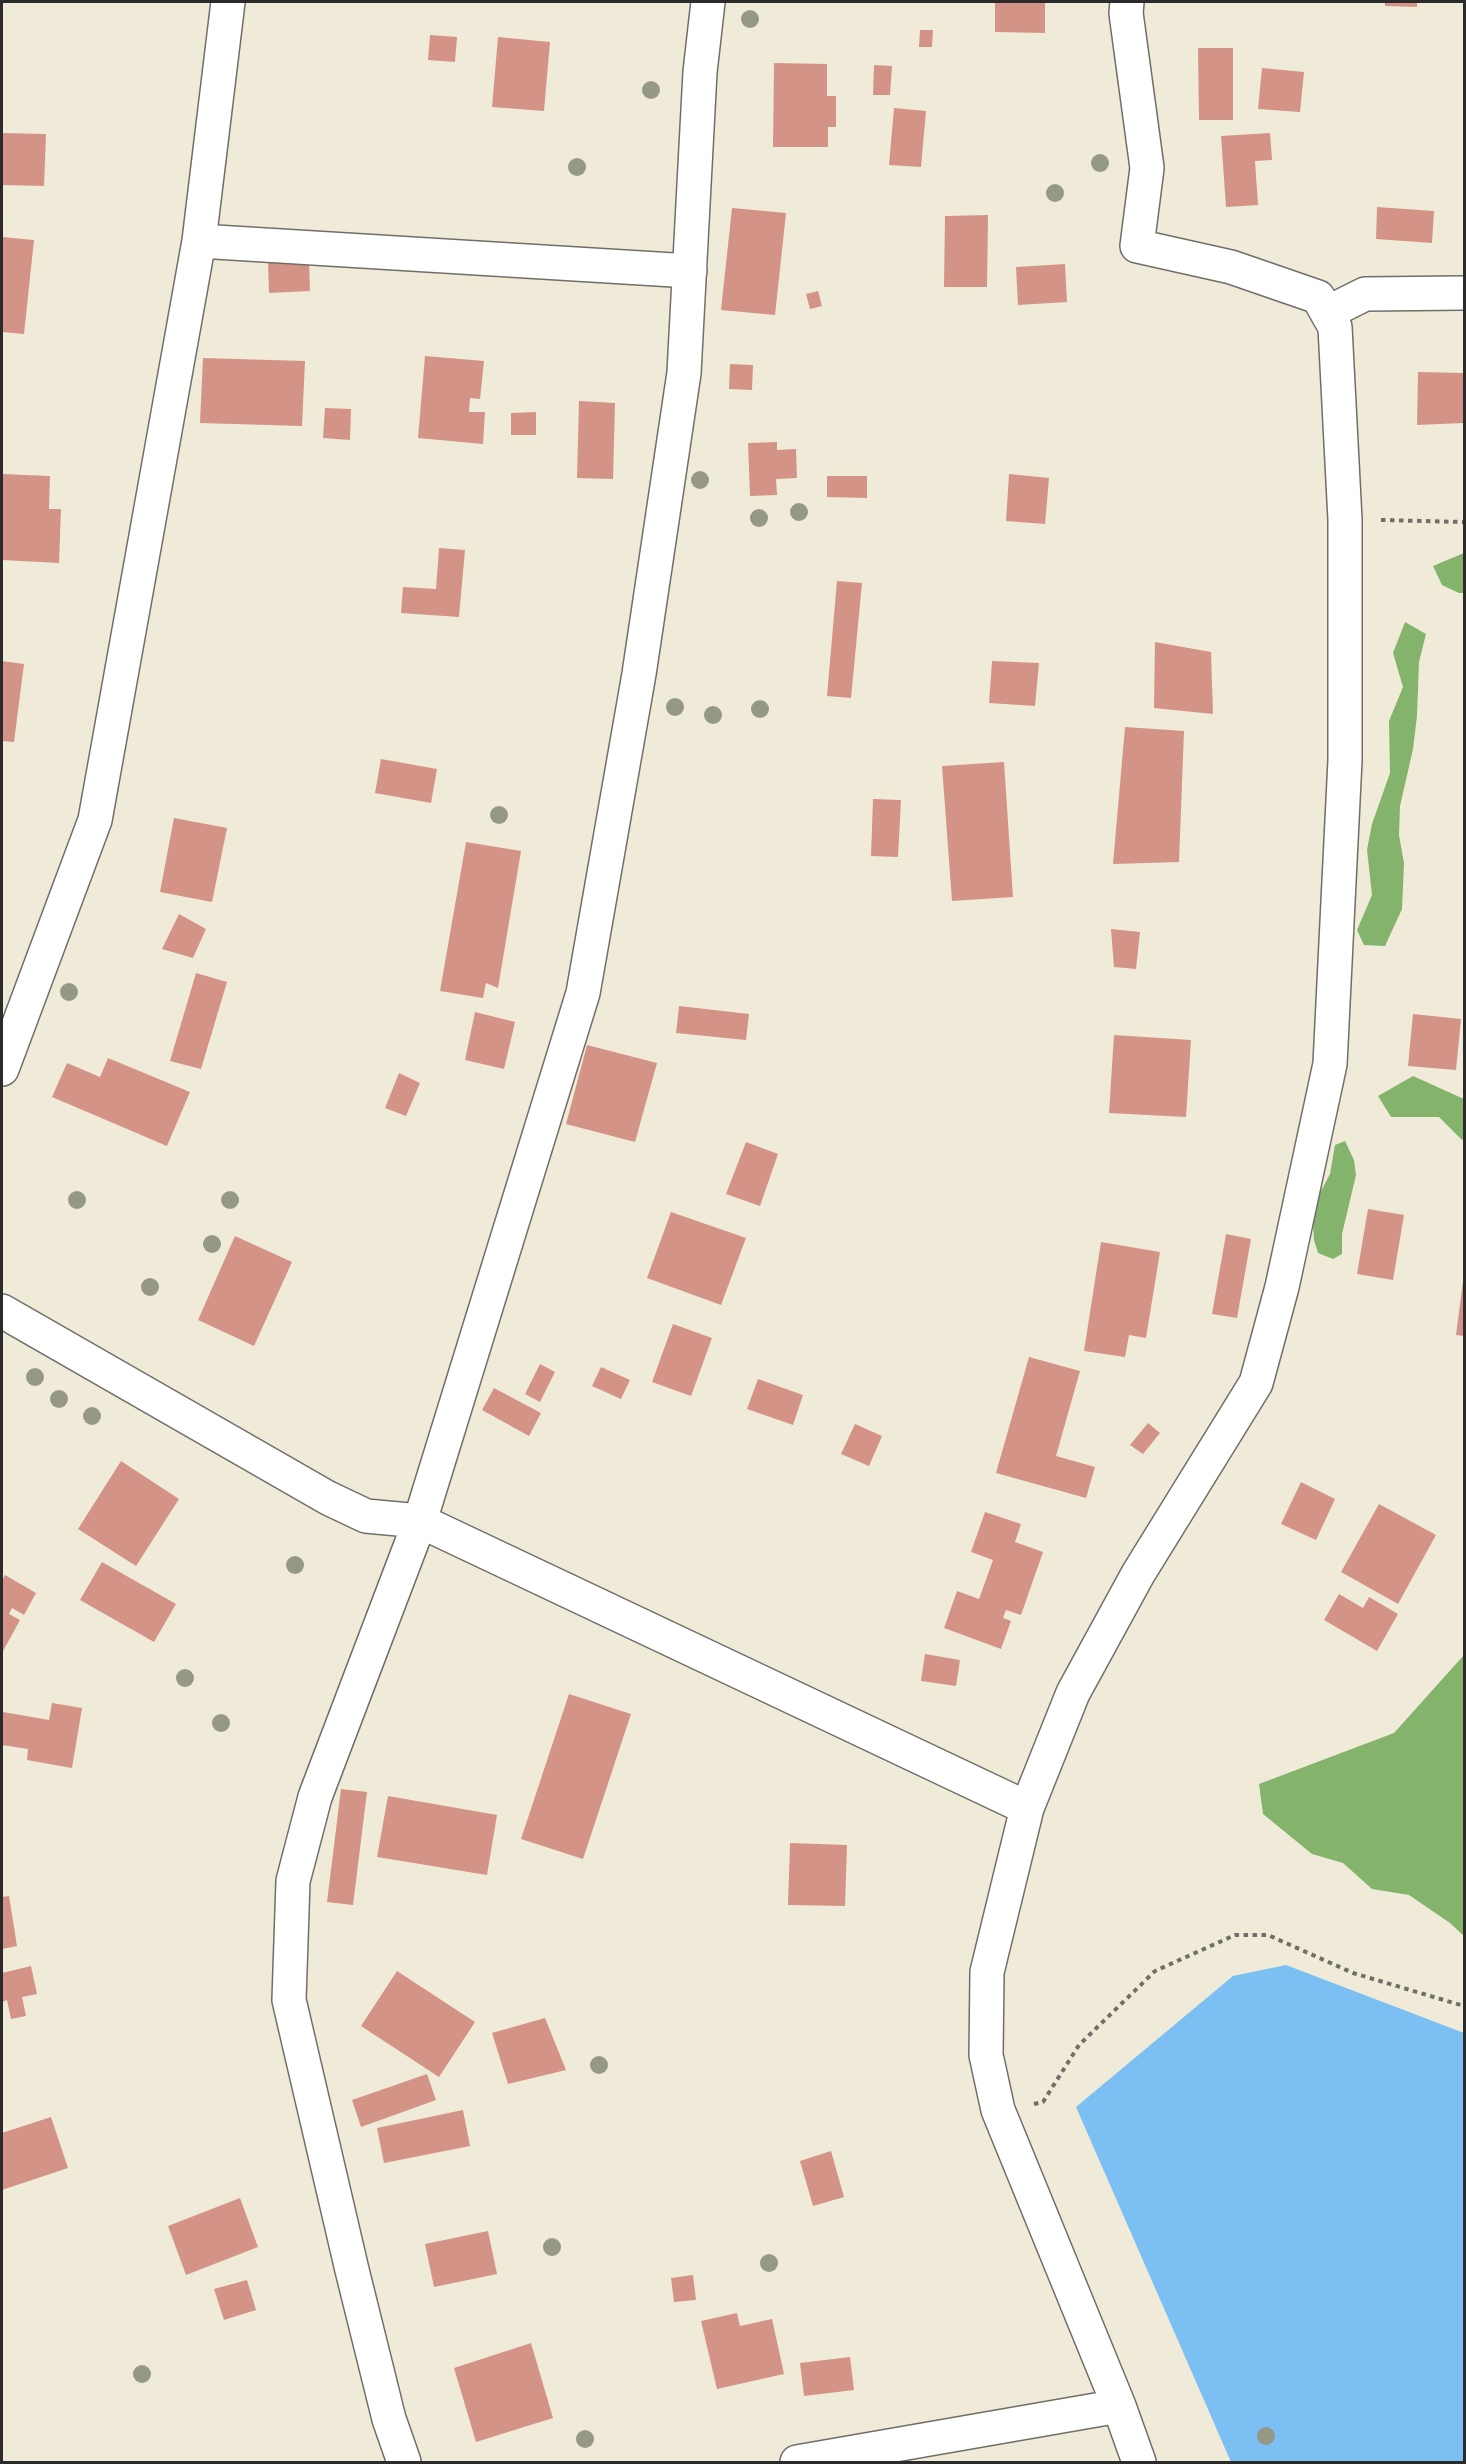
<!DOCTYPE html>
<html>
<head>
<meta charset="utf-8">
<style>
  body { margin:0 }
  #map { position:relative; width:1466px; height:2464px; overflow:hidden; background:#f0ebd9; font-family:"EB Garamond",serif }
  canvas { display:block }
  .frame { position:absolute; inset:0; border:3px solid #2b2b2b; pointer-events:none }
</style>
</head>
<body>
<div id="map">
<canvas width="1466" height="2464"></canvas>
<div class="frame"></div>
</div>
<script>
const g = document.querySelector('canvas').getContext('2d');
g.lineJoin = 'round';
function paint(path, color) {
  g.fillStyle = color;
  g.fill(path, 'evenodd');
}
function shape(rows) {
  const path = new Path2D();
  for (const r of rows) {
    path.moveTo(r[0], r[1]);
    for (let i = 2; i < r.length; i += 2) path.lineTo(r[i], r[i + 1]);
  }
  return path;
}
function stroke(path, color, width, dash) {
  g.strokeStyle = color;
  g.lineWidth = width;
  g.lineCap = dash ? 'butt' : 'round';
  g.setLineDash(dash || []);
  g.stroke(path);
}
paint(shape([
  [1464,553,1464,593,1459,593,1442,585,1433,566],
  [1405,622,1426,634,1419,662,1417,716,1413,749,1400,806,1399,835,1404,863,1402,909,1385,946,1364,945,1357,930,1372,895,1367,850,1372,824,1390,773,1389,721,1403,687,1393,653],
  [1413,1076,1464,1099,1464,1137,1462,1140,1439,1117,1391,1117,1378,1096],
  [1345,1141,1354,1160,1356,1175,1342,1234,1342,1254,1333,1259,1318,1253,1314,1240,1313,1225,1319,1195,1330,1174,1335,1145],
  [1464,1655,1464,1936,1450,1923,1409,1895,1372,1889,1343,1863,1312,1854,1263,1814,1259,1784,1394,1733]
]), '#84b36c');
paint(shape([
  [1286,1965,1464,2033,1464,2462,1231,2462,1076,2107,1233,1976]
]), '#7cbff2');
paint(shape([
  [995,2,1045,2,1045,33,995,32],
  [1385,2,1417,2,1417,7,1385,6],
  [920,30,933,30,932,47,919,47],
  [430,35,457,37,455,62,428,60],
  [498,37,550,42,544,111,492,107],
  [1198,48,1233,48,1233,120,1199,120],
  [774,63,827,64,827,96,836,96,836,127,828,127,828,147,773,147],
  [874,65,892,66,890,95,873,95],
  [1262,68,1304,72,1300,112,1258,109],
  [894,108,926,111,921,167,889,165],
  [2,133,46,134,44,186,2,185],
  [1270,133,1272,160,1255,161,1258,205,1226,207,1221,136],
  [1377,207,1434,211,1432,243,1376,239],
  [732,208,786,213,775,315,721,310],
  [988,215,987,287,944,287,945,216],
  [2,237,34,240,24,334,2,332],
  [309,260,310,291,269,293,268,262],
  [1065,264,1067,302,1018,305,1016,267],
  [818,291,822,306,810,309,806,294],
  [425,356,484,361,480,399,470,398,469,412,485,412,483,444,418,438],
  [203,358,305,361,302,426,200,423],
  [730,364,753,365,752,390,729,389],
  [1418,372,1464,373,1464,423,1417,425],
  [579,401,615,403,613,479,577,478],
  [325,408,351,409,350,440,323,438],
  [536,412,536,435,511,435,511,413],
  [777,442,777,450,796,449,797,478,776,479,777,495,750,496,748,443],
  [2,474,50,476,49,509,61,509,59,563,2,560],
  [1009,474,1049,478,1045,524,1006,521],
  [827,476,867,476,867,498,827,497],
  [439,548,465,550,459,617,401,613,403,587,436,589],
  [837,581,862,583,851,698,827,696],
  [1155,642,1211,652,1213,714,1154,708],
  [2,661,24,664,14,742,2,741],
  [992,661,1039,663,1035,706,989,703],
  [1125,727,1184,731,1179,862,1113,864],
  [381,759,437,769,431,803,375,793],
  [1004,762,1013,897,952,901,942,766],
  [873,799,901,800,898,857,871,856],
  [174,818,227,828,212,902,160,892],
  [466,842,521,851,498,988,486,983,483,998,440,991],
  [179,914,206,929,193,958,162,949],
  [1111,929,1140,932,1136,969,1114,967],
  [196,973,227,982,201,1069,170,1061],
  [679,1006,749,1014,746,1040,676,1033],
  [475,1012,515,1022,504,1069,465,1060],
  [1413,1014,1461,1019,1456,1070,1408,1066],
  [1114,1035,1191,1040,1186,1117,1109,1113],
  [587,1045,657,1063,635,1142,566,1124],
  [108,1058,190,1092,167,1146,52,1097,67,1063,100,1077],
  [399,1073,420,1083,406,1116,385,1108],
  [746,1142,778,1154,760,1206,726,1194],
  [1368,1209,1404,1215,1393,1280,1357,1274],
  [671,1212,746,1238,721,1305,647,1278],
  [1226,1234,1251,1239,1237,1318,1212,1314],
  [235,1236,292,1262,254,1346,198,1320],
  [1101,1242,1160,1252,1146,1338,1129,1335,1125,1357,1084,1351],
  [1463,1281,1464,1281,1464,1336,1456,1335],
  [673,1324,712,1338,691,1396,652,1382],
  [1029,1357,1080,1371,1056,1456,1095,1467,1086,1498,996,1473],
  [540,1364,555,1372,540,1402,525,1394],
  [601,1367,630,1380,621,1399,592,1386],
  [758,1379,803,1395,793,1425,747,1409],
  [494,1388,541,1413,529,1436,482,1410],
  [1148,1423,1160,1433,1143,1454,1130,1445],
  [855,1424,882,1436,869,1466,841,1454],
  [121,1461,179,1499,136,1566,78,1529],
  [1301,1482,1335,1499,1316,1540,1281,1524],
  [1379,1504,1436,1535,1398,1604,1341,1572],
  [985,1512,1021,1524,1015,1542,1043,1552,1021,1615,1006,1610,1003,1618,1011,1621,1001,1649,944,1628,957,1591,979,1599,993,1560,971,1552],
  [102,1562,176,1604,154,1642,80,1600],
  [5,1575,36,1593,24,1615,12,1608,9,1614,20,1620,2,1653,2,1581],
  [1339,1594,1363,1608,1369,1597,1398,1614,1377,1651,1324,1620],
  [925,1654,960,1660,956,1686,921,1681],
  [569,1694,631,1714,583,1859,521,1839],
  [52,1703,82,1708,72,1768,27,1760,28,1749,2,1745,3,1712,49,1720],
  [341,1789,367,1792,353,1905,327,1902],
  [388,1796,497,1815,487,1875,377,1857],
  [790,1843,847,1845,845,1906,788,1905],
  [9,1896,17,1946,2,1949,2,1897],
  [31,1966,37,1994,22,1997,26,2016,11,2019,7,2000,2,2002,2,1973],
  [397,1971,475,2022,439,2077,361,2026],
  [545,2018,566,2070,508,2084,492,2033],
  [427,2074,436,2100,361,2127,352,2100],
  [463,2110,470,2146,384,2163,377,2128],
  [51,2117,68,2168,2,2190,2,2133],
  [831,2151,844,2197,813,2206,800,2161],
  [240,2198,258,2247,186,2275,168,2226],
  [488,2231,497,2274,434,2287,425,2244],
  [693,2275,696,2300,674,2302,671,2278],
  [247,2280,256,2310,224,2320,214,2289],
  [737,2313,740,2326,772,2319,784,2374,717,2389,701,2321],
  [531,2343,553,2418,476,2442,454,2368],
  [850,2357,854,2390,804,2396,800,2363]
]), '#d49387');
const minor = shape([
  [1127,2,1126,13,1147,168,1137,246,1231,267,1318,297,1335,327,1345,520,1345,760,1330,1064,1282,1287,1256,1383,1138,1574,1073,1693,1027,1808,987,1972,986,2055,998,2110,1119,2406,1139,2462],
  [199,241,690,271],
  [1327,313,1365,294,1464,293],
  [2,1069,95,820,199,241,228,2],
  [2,1311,328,1498,366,1516,420,1521,1027,1808],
  [404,2462,389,2419,352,2270,289,2000,293,1881,315,1797,420,1521,583,993,639,674,684,373,700,72,708,2],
  [797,2462,1119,2406]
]);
stroke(minor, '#706e68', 36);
stroke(shape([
  [1381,520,1464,522],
  [1034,2104,1043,2102,1079,2045,1155,1971,1235,1935,1268,1935,1353,1973,1464,2006]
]), '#706e68', 4, [4.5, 4.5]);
stroke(minor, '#fff', 33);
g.fillStyle = '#959885';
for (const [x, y] of [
  [750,19],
  [651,90],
  [1100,163],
  [577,167],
  [1055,193],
  [700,480],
  [799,512],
  [759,518],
  [675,707],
  [760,709],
  [713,715],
  [499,815],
  [69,992],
  [77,1200],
  [230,1200],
  [212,1244],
  [150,1287],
  [35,1377],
  [59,1399],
  [92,1416],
  [295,1565],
  [185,1678],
  [221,1723],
  [599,2065],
  [552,2247],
  [769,2263],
  [142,2374],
  [1266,2436],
  [585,2439]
]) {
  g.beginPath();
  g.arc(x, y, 9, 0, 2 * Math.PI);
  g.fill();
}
</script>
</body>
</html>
